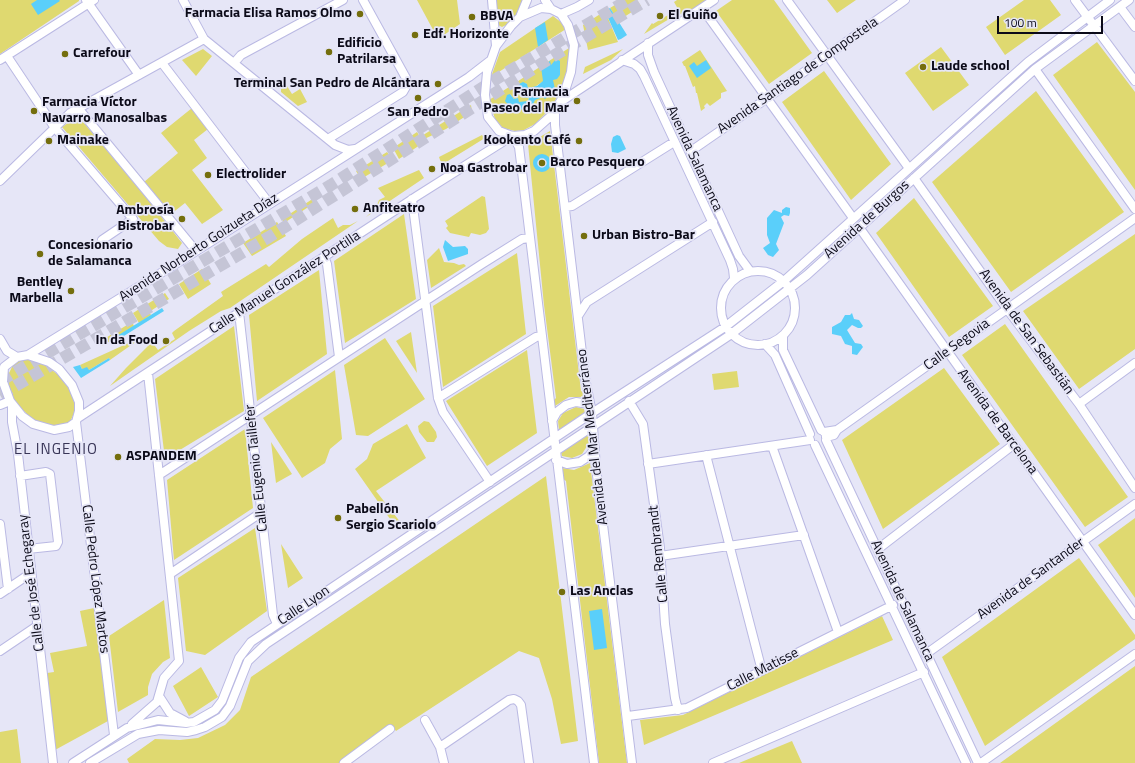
<!DOCTYPE html>
<html>
<head>
<meta charset="utf-8">
<style>
  body { margin:0 }
  #map { position:relative; width:1135px; height:763px; overflow:hidden; background:#e6e6f7; font-family:"Titillium Web",sans-serif }
  canvas { display:block }
  .scale { position:absolute; left:997px; top:16px; width:106px; height:18px; box-sizing:border-box; border:2px solid #0b0a18; border-top:0; padding-left:5px; font-size:12px; line-height:14px; white-space:nowrap; color:#0b0a18; -webkit-text-stroke:3px #e6e6f7; paint-order:stroke }
</style>
</head>
<body>
<div id="map">
<canvas width="1135" height="763"></canvas>
<div class="scale">100 m</div>
</div>
<script>
const g = document.querySelector('canvas').getContext('2d');
g.lineJoin = 'round';
function paint(path, color) {
  g.fillStyle = color;
  g.fill(path, 'evenodd');
}
function shape(rows) {
  const path = new Path2D();
  for (const r of rows) {
    if (r.length === 3) {
      path.moveTo(r[0] + r[2], r[1]);
      path.arc(r[0], r[1], r[2], 0, 2 * Math.PI);
      continue;
    }
    path.moveTo(r[0], r[1]);
    for (let i = 2; i < r.length; i += 2) path.lineTo(r[i], r[i + 1]);
  }
  return path;
}
function stroke(path, color, width, dash) {
  g.strokeStyle = color;
  g.lineWidth = width;
  g.lineCap = dash ? 'butt' : 'round';
  g.setLineDash(dash || []);
  g.stroke(path);
}
function drawText(font, color, halo, rows, align = 'center') {
  g.font = font + ' "Titillium Web",sans-serif';
  g.lineWidth = 3.5;
  g.setLineDash([]);
  g.textBaseline = 'middle';
  g.strokeStyle = halo;
  g.fillStyle = color;
  for (const [text, x, y, turn = 0] of rows) {
    g.save();
    g.translate(x, y);
    g.rotate((+turn || 0) * Math.PI / 180);
    g.textAlign = isNaN(turn) ? turn : align;
    if (halo) g.strokeText(text, 0, 0);
    g.fillText(text, 0, 0);
    g.restore();
  }
}
paint(shape([
  [0,0,79,0,79,1,0,54],
  [417,0,457,0,460,24,438,39],
  [496,0,524,0,512,22,502,27,498,25],
  [623,0,637,0,641,6,618,21,610,8],
  [677,0,707,0,691,11,676,15,644,34,652,23,653,24,678,9,674,2],
  [732,0,774,0,812,53,769,84,716,11],
  [827,0,856,0,837,13],
  [1024,0,1050,0,1061,15,1005,55,986,27],
  [605,11,618,42,588,50,583,25],
  [553,16,562,23,566,29,491,77,500,52],
  [1097,42,1135,92,1135,190,1053,75],
  [941,47,969,85,933,111,905,73],
  [569,48,570,59,565,78,555,101,545,114,535,124,524,130,515,131,503,128,495,119,489,100],
  [542,82,535,100,526,107,524,106,523,109,519,109,518,105,516,106,517,111,511,112,510,107,510,94,514,99,518,98,518,102,528,102,529,97,520,96,519,91,514,89,526,83,528,88,532,89],
  [203,49,212,56,196,76,182,60],
  [623,49,611,60,583,74,585,67],
  [700,50,727,91,721,93,721,98,710,106,707,103,704,106,705,108,701,111,697,93,696,93,695,86,693,87,685,66,684,66,682,62],
  [824,71,891,164,851,200,782,102],
  [287,86,292,94,300,89,307,102,298,106,281,92,281,89],
  [1036,91,1124,212,1011,292,932,182],
  [471,105,472,112,446,129,422,140,423,143,399,159,393,148,417,132,420,137],
  [192,108,208,129,194,140,207,158,192,170,223,210,202,224,185,203,171,214,144,182,178,153,161,133],
  [78,116,134,182,182,243,178,249,167,247,159,241,62,127],
  [550,131,581,391,584,393,584,397,569,397,555,406,554,400,556,398,544,305,528,144],
  [482,135,485,138,443,164,440,160,439,157],
  [387,152,393,160,361,179,356,171],
  [419,170,424,178,366,217,375,209,379,200,385,197,378,188],
  [482,196,485,197,489,229,486,233,480,235,471,233,469,237,450,233,446,228,448,226,445,221],
  [314,198,316,202,284,223,282,219],
  [914,198,993,306,949,337,876,233],
  [404,214,416,299,345,343,334,261],
  [333,218,338,228,343,225,350,225,358,221,230,308,221,311,189,331,110,386,126,368,152,342,158,350,175,339,172,333,174,331,223,296,221,292,266,264,269,267,302,239],
  [277,222,286,236,252,256,243,243],
  [1135,234,1135,349,1079,389,1023,311],
  [439,248,444,262,454,263,459,265,464,264,466,266,431,288,427,260],
  [517,253,526,334,443,387,433,306],
  [202,269,211,284,188,299,179,284],
  [319,270,327,354,257,401,249,315],
  [165,293,169,299,149,312,151,315,139,323,133,313],
  [132,322,134,326,102,346,99,342],
  [1005,324,1128,497,1085,527,962,355],
  [234,326,244,411,165,459,155,379],
  [411,332,417,373,396,341],
  [144,336,110,360,109,358,89,370,82,369,80,365],
  [385,338,425,399,368,436,356,435,344,365],
  [527,350,537,433,487,466,446,401],
  [20,360,31,360,44,364,61,377,68,386,74,401,75,411,70,422,67,424,52,427,34,421,15,402,9,387,8,375,13,365],
  [944,368,1000,444,883,529,842,440],
  [335,370,342,439,330,449,325,463,302,478,263,418],
  [737,371,739,387,714,390,712,374],
  [576,407,584,409,585,414,560,431,559,430,558,421,563,413],
  [424,421,429,422,436,432,437,437,434,442,427,442,419,432,418,426],
  [407,424,426,458,376,491,401,523,395,526,355,469,367,459,373,444],
  [245,429,253,508,174,560,167,480],
  [585,435,589,436,589,443,582,454,572,458,562,456,561,452],
  [271,442,292,474,276,483],
  [590,463,627,763,599,763,566,481,563,479,562,468,574,470],
  [546,476,578,741,561,744,552,699,539,658,519,651,396,731,390,724,339,763,129,763,127,759,155,739,180,740,198,738,225,725,240,710,251,677],
  [1135,518,1135,598,1098,545],
  [255,528,267,611,205,655,186,651,178,578],
  [281,544,303,578,288,588],
  [1079,558,1135,635,1135,639,985,746,942,657],
  [164,600,170,658,163,662,152,674,148,687,148,695,118,712,109,636],
  [94,608,108,721,55,750,47,673,54,672,50,653,87,646,80,611],
  [882,616,893,640,644,745,640,720,683,715],
  [1135,666,1135,763,1000,763],
  [201,667,218,697,189,716,173,686],
  [17,729,21,763,0,763,0,732],
  [792,741,802,763,739,763]
]), '#dfd970');
paint(shape([
  [37,0,59,0,60,1,38,15,31,4],
  [610,8,627,35,621,39,618,40,605,11],
  [545,22,548,40,538,47,535,28],
  [556,59,560,61,560,75,557,79,553,80,555,89,545,99,543,97,535,100,532,106,524,106,521,110,517,106,516,112,511,112,510,107,505,101,507,95,510,94,514,99,518,98,519,102,528,101,529,98,521,97,519,91,514,89,515,86,523,82,527,84,528,88,537,86,543,81,541,67,550,61,551,65],
  [706,60,711,68,697,78,689,66,694,62,697,66],
  [617,135,620,136,626,149,618,153,612,152,611,144,613,137],
  [542,163,9],
  [786,207,790,208,790,213,789,216,784,215,781,217,784,223,776,244,779,250,773,257,768,255,763,248,770,243,767,235,767,218,774,210,782,213,782,210],
  [445,240,453,247,465,246,468,249,468,254,448,261,443,247],
  [162,308,164,311,119,339,117,336],
  [852,313,854,319,859,320,863,326,861,328,858,328,852,325,847,330,855,343,861,344,863,347,857,355,852,354,852,346,845,344,841,336,832,334,832,327,841,322,845,315,850,315],
  [109,358,110,360,81,378,73,367,80,365,82,369,87,367,89,370],
  [602,609,607,648,594,650,589,611]
]), '#5acffa');
stroke(shape([
  [0,381,331,185,496,79,628,0],
  [0,395,269,237,555,55,647,0]
]), '#c5c5d6', 12, [12, 6]);
const minor = shape([
  [86,0,139,75],
  [183,0,204,39,335,145,348,150,355,149],
  [492,0,496,46],
  [545,0,551,9],
  [787,0,908,167],
  [1075,0,1135,81],
  [1120,7,1135,27],
  [541,8,551,9,561,14,568,25,574,45,571,72,563,97,552,115,534,131,525,135,512,136,499,131,488,117,485,95,487,72,496,46,511,26,520,17,541,8],
  [702,8,853,218],
  [561,14,577,7,589,0],
  [520,17,527,0],
  [648,43,648,55,654,72,739,256,750,271],
  [7,56,55,128,133,219,102,240],
  [0,60,94,0],
  [622,60,634,64,640,69,644,76,730,260,733,269,734,278],
  [162,63,269,203],
  [234,63,241,55,343,0],
  [1035,69,1135,209],
  [562,101,714,0],
  [78,108,196,251],
  [555,110,555,125,585,378,592,413,596,467,632,763],
  [513,136,519,147,594,763],
  [328,139,403,92,407,85,406,78,363,0],
  [691,151,766,99,905,0],
  [914,178,1007,309,1079,404,1135,488],
  [0,181,70,113,204,39],
  [412,199,438,398,443,412,490,482],
  [565,207,572,206,674,142],
  [859,227,1135,615],
  [324,257,327,264,339,357],
  [758,308,37],
  [239,312,273,615,277,624],
  [578,316,587,302,713,222],
  [783,336,783,350,821,430],
  [0,339,7,351,17,357],
  [765,344,775,355,810,434],
  [28,355,182,260,469,77,491,60],
  [28,355,49,362,59,369,72,385,79,402,79,411,76,422,69,427,54,430,33,424,22,416,10,401,3,382,4,367,17,357,28,355],
  [438,398,536,337,542,336],
  [629,401,643,424,660,548,665,624,675,698,678,710],
  [12,404,12,422,18,454,53,763],
  [1079,404,1135,363],
  [0,405,10,401],
  [78,418,417,196,512,136],
  [552,421,557,412,566,405,576,402,589,404],
  [76,422,114,735],
  [837,430,1135,218],
  [824,432,837,430,834,435,826,437],
  [826,440,978,763],
  [815,445,966,763],
  [772,446,838,632],
  [706,455,762,671],
  [556,460,567,464,580,462,589,456,595,448],
  [648,464,810,440],
  [159,475,482,264,522,239,529,238],
  [20,476,46,472,50,474,58,542,56,546,28,549],
  [0,524,8,589],
  [878,549,1013,445],
  [660,556,804,535],
  [170,574,262,512],
  [0,594,31,573],
  [0,651,37,626],
  [926,654,1135,504],
  [159,696,170,713,185,721],
  [628,716,687,708,893,605],
  [425,720,440,747,444,763],
  [132,724,157,702,164,678,179,661,148,373],
  [440,747,509,700,514,699,518,701,521,705,529,763],
  [73,763,127,728,158,720,186,723,194,722,215,710,222,701,239,658,251,642,592,413,725,327,785,280,1028,62,1110,0],
  [90,763,138,734,159,730,187,732,196,730,205,727,222,717,230,706,248,661,266,644,730,335,807,275,1035,69,1129,0],
  [344,763,390,729],
  [713,763,924,672],
  [981,763,1135,654]
]);
stroke(minor, '#bab9e3', 10);
stroke(minor, '#fff', 8);
for (const [x, y, r, color] of [
  [360,14,4,"#746e0d"],
  [660,16,4,"#746e0d"],
  [472,17,4,"#746e0d"],
  [415,35,4,"#746e0d"],
  [329,52,4,"#746e0d"],
  [65,54,4,"#746e0d"],
  [923,67,4,"#746e0d"],
  [438,84,4,"#746e0d"],
  [418,98,4,"#746e0d"],
  [577,101,4,"#746e0d"],
  [34,111,4,"#746e0d"],
  [49,141,4,"#746e0d"],
  [579,141,4,"#746e0d"],
  [542,163,4,"#746e0d"],
  [432,169,4,"#746e0d"],
  [208,175,4,"#746e0d"],
  [355,209,4,"#746e0d"],
  [182,219,4,"#746e0d"],
  [584,236,4,"#746e0d"],
  [40,254,4,"#746e0d"],
  [71,291,4,"#746e0d"],
  [166,341,4,"#746e0d"],
  [118,457,4,"#746e0d"],
  [338,518,4,"#746e0d"],
  [562,592,4,"#746e0d"]
]) {
  const dot = new Path2D();
  dot.arc(x, y, r, 0, 2 * Math.PI);
  g.fillStyle = color;
  g.fill(dot);
  stroke(dot, '#e6e6f7', 1.5);
}
drawText('bold 14px', '#0b0a18', '#e6e6f7', [
  ["Farmacia Elisa Ramos Olmo",352,14,"right"],
  ["El Guiño",668,16],
  ["BBVA",480,17],
  ["Edf. Horizonte",423,35],
  ["Edificio",337,44],
  ["Patrilarsa",337,60],
  ["Carrefour",73,54],
  ["Laude school",931,67],
  ["Terminal San Pedro de Alcántara",430,84,"right"],
  ["Farmacia",569,93,"right"],
  ["Paseo del Mar",569,109,"right"],
  ["Farmacia Víctor",42,103],
  ["Navarro Manosalbas",42,119],
  ["San Pedro",418,113,"center"],
  ["Mainake",57,141],
  ["Kookento Café",571,141,"right"],
  ["Barco Pesquero",550,163],
  ["Noa Gastrobar",440,169],
  ["Electrolider",216,175],
  ["Anfiteatro",363,209],
  ["Ambrosía",174,211,"right"],
  ["Bistrobar",174,227,"right"],
  ["Urban Bistro-Bar",592,236],
  ["Concesionario",48,246],
  ["de Salamanca",48,262],
  ["Bentley",63,283,"right"],
  ["Marbella",63,299,"right"],
  ["In da Food",158,341,"right"],
  ["ASPANDEM",126,457],
  ["Pabellón",346,510],
  ["Sergio Scariolo",346,526],
  ["Las Anclas",570,592]
], 'left');
drawText('14px', '#0b0a18', '#e6e6f7', [
  ["Avenida Santiago de Compostela",798,76,-35],
  ["Avenida Salamanca",694,159,65],
  ["Avenida de Burgos",867,220,-42],
  ["Avenida Norberto Goizueta Díaz",199,248,-33],
  ["Calle Manuel González Portilla",285,283,-33],
  ["Avenida de San Sebastián",1026,332,54],
  ["Calle Segovia",957,345,-36],
  ["Avenida de Barcelona",997,422,54],
  ["Avenida del Mar Mediterráneo",593,437,-97],
  ["Calle Eugenio Taillefer",257,468,-96],
  ["Calle Rembrandt",659,554,-96],
  ["Calle Pedro López Martos",95,579,83],
  ["Avenida de Santander",1031,579,-36],
  ["Calle de José Echegaray",32,583,-97],
  ["Avenida de Salamanca",902,601,65],
  ["Calle Lyon",304,606,-34],
  ["Calle Matisse",763,670,-27]
]);
g.letterSpacing = '1px';
drawText('15px', '#383557', '#e6e6f7', [
  ["EL INGENIO",56,450]
]);
g.letterSpacing = '0px';
</script>
</body>
</html>
